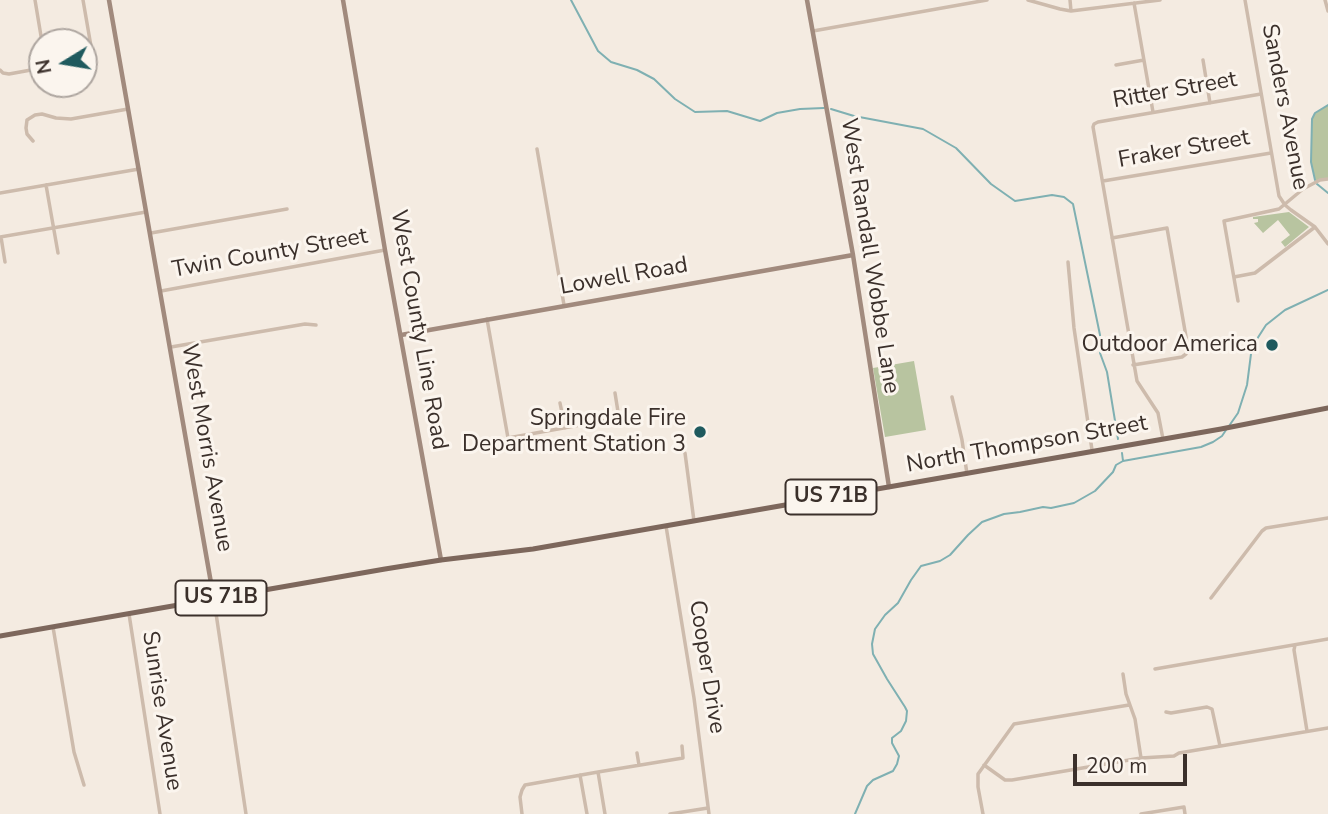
<!DOCTYPE html>
<html>
<head>
<meta charset="utf-8">
<style>
  body { margin:0 }
  #map { position:relative; width:1328px; height:814px; overflow:hidden; background:#f4ebe1; font-family:"Nunito Sans",sans-serif }
  canvas { display:block }
  .north { position:absolute; left:28px; top:28px; width:70px; height:70px; box-sizing:border-box; background:#fbf5ee; border:2px solid #aea6a0; border-radius:50%; rotate:259deg; font-size:19px; font-weight:700; line-height:28px; text-align:center; color:#3b302b }
  .north::after { content:''; display:block; margin:auto; width:24px; height:32px; background:#1f5a5e; clip-path:polygon(50% 0,100% 100%,50% 72%,0 100%) }
  .scale { position:absolute; left:1073px; top:754px; width:114px; height:32px; box-sizing:border-box; border:4px solid #3b302b; border-top:0; padding-left:9px; font-size:21px; line-height:24px; white-space:nowrap; color:#3b302b; -webkit-text-stroke:5px #fbf5ee; paint-order:stroke }
</style>
</head>
<body>
<div id="map">
<canvas width="1328" height="814"></canvas>
<div class="north">N</div>
<div class="scale">200 m</div>
</div>
<script>
const g = document.querySelector('canvas').getContext('2d');
g.lineJoin = 'round';
function paint(path, color) {
  g.fillStyle = color;
  g.fill(path, 'evenodd');
}
function shape(rows) {
  const path = new Path2D();
  for (const r of rows) {
    path.moveTo(r[0], r[1]);
    for (let i = 2; i < r.length; i += 2) path.lineTo(r[i], r[i + 1]);
  }
  return path;
}
function stroke(path, color, width, dash) {
  g.strokeStyle = color;
  g.lineWidth = width;
  g.lineCap = dash ? 'butt' : 'round';
  g.setLineDash(dash || []);
  g.stroke(path);
}
function drawText(font, color, halo, rows, align = 'center') {
  g.font = font + ' "Nunito Sans",sans-serif';
  g.lineWidth = 6;
  g.setLineDash([]);
  g.textBaseline = 'middle';
  g.strokeStyle = halo;
  g.fillStyle = color;
  for (const [text, x, y, turn = 0] of rows) {
    g.save();
    g.translate(x, y);
    g.rotate((+turn || 0) * Math.PI / 180);
    g.textAlign = isNaN(turn) ? turn : align;
    if (halo) g.strokeText(text, 0, 0);
    g.fillText(text, 0, 0);
    g.restore();
  }
}
paint(shape([
  [1328,105,1328,179,1316,182,1311,162,1312,119,1315,113],
  [1289,212,1309,227,1285,247,1281,242,1290,235,1278,220,1263,233,1254,223,1258,222,1258,219,1253,219,1253,217],
  [914,361,926,430,885,437,873,368]
]), '#b8c4a0');
stroke(shape([
  [571,0,598,51,611,62,637,70,654,79,675,99,695,112,727,111,760,121,777,113,800,109,824,108],
  [831,109,854,116,923,129,956,148,991,184,1015,201,1052,195,1064,197,1073,204,1100,335,1100,353,1107,372,1118,439],
  [1315,180,1311,162,1312,119,1315,113,1328,105],
  [1317,184,1328,193],
  [1229,426,1238,413,1247,385,1251,354,1257,339,1266,325,1285,310,1328,290],
  [1122,453,1123,461],
  [855,814,867,786,873,780,893,771,897,764,899,756,892,743,892,738,901,731,906,721,907,711,905,707,887,679,873,654,872,644,875,629,885,615,898,603,911,580,921,566,940,561,950,555,968,535,982,522,1004,514,1020,512,1043,507,1051,508,1074,503,1095,491,1113,472,1116,465,1123,461,1201,447,1213,442,1222,436,1226,430]
]), '#7fb0b2', 2);
stroke(shape([
  [35,0,42,42],
  [83,0,92,52,91,58,84,62],
  [1028,0,1060,9,1071,11,1160,0],
  [1070,0,1071,11],
  [1245,0,1279,196,1285,205,1291,210,1315,227,1328,244],
  [1325,0,1328,11],
  [1134,3,1153,112],
  [813,31,987,0],
  [1203,60,1210,103],
  [1116,65,1144,60],
  [0,70,3,73,9,74,42,68],
  [33,141,27,134,26,128,27,120,35,115,42,114,56,118,71,119,128,109],
  [537,149,564,305],
  [1103,181,1271,153],
  [46,185,58,253],
  [0,193,139,169],
  [151,233,287,209],
  [0,237,146,212],
  [1,237,5,262],
  [1112,238,1167,228,1188,348,1186,354,1182,357,1133,365],
  [1068,262,1074,328,1092,450],
  [1234,277,1255,273,1315,227],
  [161,291,385,250],
  [1238,301,1224,221,1279,209,1303,189,1320,180,1328,179],
  [487,319,508,438,619,418,615,393],
  [171,347,305,324,316,325],
  [952,397,962,440,967,474],
  [560,403,565,428],
  [1163,439,1158,413,1137,381,1093,127,1094,124,1098,122,1261,94],
  [685,453,694,521],
  [666,526,694,698,709,814],
  [1211,598,1262,531,1266,528,1328,518],
  [214,600,246,814],
  [129,614,160,814],
  [53,627,74,752,84,785],
  [1295,645,1294,650,1307,731],
  [1155,669,1328,639],
  [1123,674,1126,694,1135,719,1141,758],
  [1166,712,1171,713,1207,707,1212,709,1220,746],
  [637,753,639,765],
  [984,765,1005,780,1012,780,1141,758,1174,756,1179,753,1328,728],
  [580,775,587,814],
  [522,814,520,797,522,790,525,785,598,772],
  [605,814,598,772,683,758,682,746],
  [670,814,708,808],
  [983,814,978,787,978,774,1014,724,1129,705],
  [1141,814,1184,807,1185,814]
]), '#cdbbac', 3.5);
stroke(shape([
  [109,0,214,600],
  [343,0,385,250,441,560],
  [807,0,853,255,889,487],
  [401,335,853,255]
]), '#a18a7d', 4.5);
stroke(shape([
  [0,636,385,569,441,560,533,549,1221,429,1328,408]
]), '#7d675c', 5);
for (const [x, y, r, color] of [
  [1272,345,7,"#1f5a5e"],
  [700,432,7,"#1f5a5e"]
]) {
  const dot = new Path2D();
  dot.arc(x, y, r, 0, 2 * Math.PI);
  g.fillStyle = color;
  g.fill(dot);
  stroke(dot, '#fbf5ee', 2.5);
}
for (const [x, y, w] of [
  [831,497,91],
  [221,598,91]
]) {
  const box = new Path2D();
  box.roundRect(x - w / 2, y - 17.5, w, 35, 5);
  g.fillStyle = '#fbf5ee';
  g.fill(box);
  stroke(box, '#3b302b', 2);
}
drawText('bold 21px', '#3b302b', null, [
  ["US 71B",831,497],
  ["US 71B",221,598]
]);
drawText('23px', '#3b302b', '#fbf5ee', [
  ["Ritter Street",1175,91,-10],
  ["Sanders Avenue",1284,107,79],
  ["Fraker Street",1184,150,-10],
  ["Twin County Street",270,254,-10],
  ["West Randall Wobbe Lane",869,256,81],
  ["Lowell Road",624,277,-10],
  ["West County Line Road",418,330,80],
  ["North Thompson Street",1027,445,-10],
  ["West Morris Avenue",206,448,80],
  ["Cooper Drive",706,667,81],
  ["Sunrise Avenue",161,711,81]
]);
drawText('23px', '#3b302b', '#fbf5ee', [
  ["Outdoor America",1258,345],
  ["Springdale Fire",686,419],
  ["Department Station 3",686,445]
], 'right');
</script>
</body>
</html>
